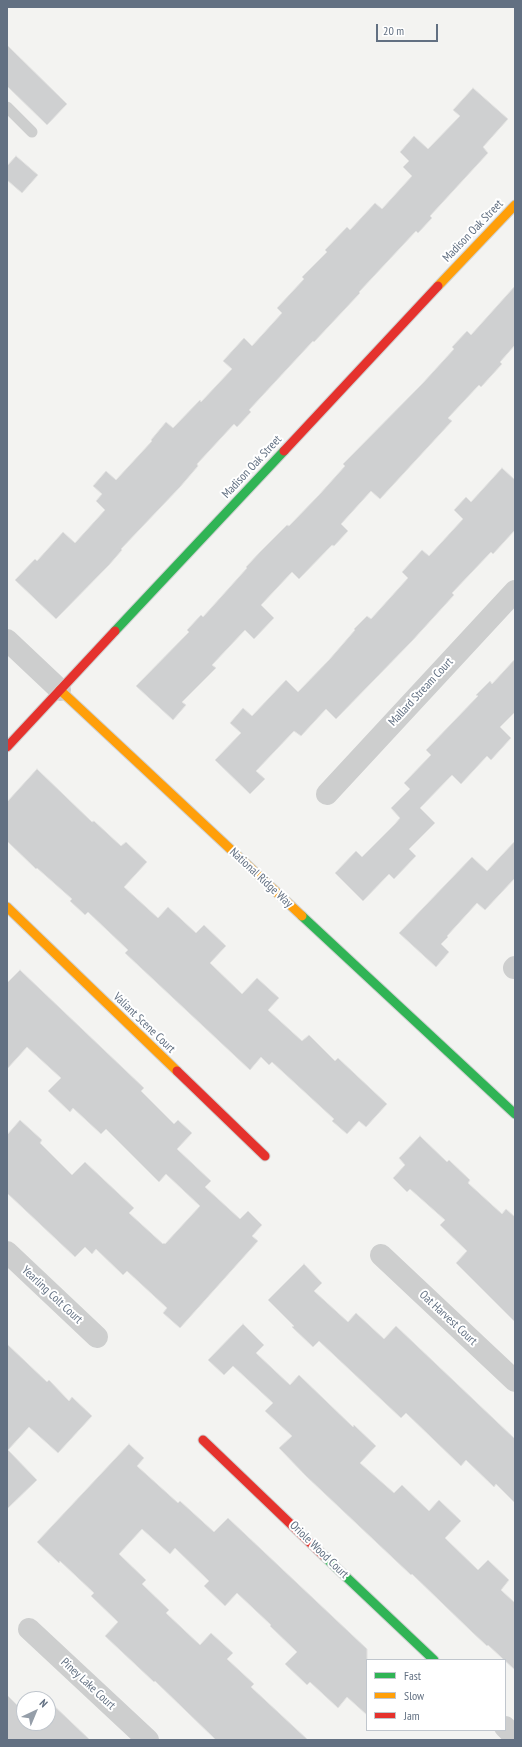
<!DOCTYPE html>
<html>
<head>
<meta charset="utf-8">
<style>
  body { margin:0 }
  #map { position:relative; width:522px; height:1747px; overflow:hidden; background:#f3f3f1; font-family:"PT Sans Narrow",sans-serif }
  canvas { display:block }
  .frame { position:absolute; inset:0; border:8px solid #627082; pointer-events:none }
  .legend { position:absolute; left:366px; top:1659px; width:140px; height:72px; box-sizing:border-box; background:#fff; border:1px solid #c0c6cd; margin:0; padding:5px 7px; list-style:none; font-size:12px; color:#627082 }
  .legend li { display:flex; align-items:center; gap:8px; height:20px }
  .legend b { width:20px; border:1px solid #c0c6cd }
  .north { position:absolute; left:16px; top:1691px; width:40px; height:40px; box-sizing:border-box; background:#fff; border:1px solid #c0c6cd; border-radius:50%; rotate:44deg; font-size:11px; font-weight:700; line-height:16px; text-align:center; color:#627082 }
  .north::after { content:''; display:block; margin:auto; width:14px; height:18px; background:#959ea9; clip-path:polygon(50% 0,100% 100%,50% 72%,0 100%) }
  .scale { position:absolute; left:376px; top:24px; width:62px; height:18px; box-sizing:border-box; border:2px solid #627082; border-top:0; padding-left:5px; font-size:12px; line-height:14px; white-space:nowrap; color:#627082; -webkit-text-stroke:3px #fff; paint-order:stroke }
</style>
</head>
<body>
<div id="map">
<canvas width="522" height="1747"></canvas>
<div class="frame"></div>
<ul class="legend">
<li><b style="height:5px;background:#30b455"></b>Fast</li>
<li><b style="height:5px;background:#ff9f0a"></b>Slow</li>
<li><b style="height:5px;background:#e5322d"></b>Jam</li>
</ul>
<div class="north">N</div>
<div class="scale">20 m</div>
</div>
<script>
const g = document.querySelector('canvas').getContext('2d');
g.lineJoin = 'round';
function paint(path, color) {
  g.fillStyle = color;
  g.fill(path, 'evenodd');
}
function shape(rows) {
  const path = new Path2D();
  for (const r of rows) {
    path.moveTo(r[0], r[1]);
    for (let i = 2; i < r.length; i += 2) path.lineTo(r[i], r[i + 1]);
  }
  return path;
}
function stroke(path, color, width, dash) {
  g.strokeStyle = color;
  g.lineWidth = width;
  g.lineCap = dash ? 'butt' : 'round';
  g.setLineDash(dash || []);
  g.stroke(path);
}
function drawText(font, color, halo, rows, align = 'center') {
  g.font = font + ' "PT Sans Narrow",sans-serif';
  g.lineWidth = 4;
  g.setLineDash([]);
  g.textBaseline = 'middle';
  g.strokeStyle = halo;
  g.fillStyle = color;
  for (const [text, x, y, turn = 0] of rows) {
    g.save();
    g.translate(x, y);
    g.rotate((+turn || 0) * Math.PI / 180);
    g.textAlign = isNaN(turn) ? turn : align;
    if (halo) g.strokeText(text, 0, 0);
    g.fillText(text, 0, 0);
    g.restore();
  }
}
const building = shape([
  [7,45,67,104,47,125,7,86,7,45],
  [473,88,508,119,483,147,488,153,430,216,432,218,418,233,416,231,359,292,360,293,314,342,313,341,249,410,251,412,237,427,234,424,197,464,198,466,180,487,121,549,122,550,109,565,56,619,15,580,35,559,37,561,63,532,75,543,105,510,96,501,102,494,93,486,106,471,116,480,152,441,151,440,166,422,173,428,200,400,201,402,232,369,223,361,244,338,252,346,282,313,277,308,304,279,302,277,327,252,325,250,347,227,350,230,375,203,382,209,412,176,403,167,409,161,400,152,414,136,428,149,460,116,453,110,473,88],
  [16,156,38,175,22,193,7,180,7,166,16,156],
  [515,286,515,345,500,362,502,364,481,387,479,385,448,418,452,421,380,499,371,491,341,524,348,531,334,546,332,545,299,579,292,572,261,605,274,618,254,639,245,630,212,665,216,668,182,702,186,705,173,720,136,686,189,632,187,630,201,615,203,617,247,568,246,567,260,552,287,525,289,526,319,495,345,466,343,464,422,384,454,349,452,347,467,331,471,335,515,286],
  [502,468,515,480,515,530,493,554,491,552,452,593,454,595,412,641,336,719,326,709,301,736,294,731,256,771,265,779,250,794,215,760,241,733,230,723,243,708,252,716,286,680,298,692,329,660,355,630,354,629,367,616,371,619,408,578,402,572,422,550,429,556,463,519,454,510,466,497,471,502,502,468],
  [515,659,515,712,500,727,511,738,491,760,487,756,461,784,452,775,420,808,435,823,409,849,416,856,394,879,389,874,363,901,335,873,356,851,362,857,395,824,400,818,391,808,410,789,404,783,431,755,426,750,478,696,476,695,490,681,492,684,515,659],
  [37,769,92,822,94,821,121,846,126,842,147,862,124,887,158,918,168,907,196,933,204,925,226,946,210,963,242,994,257,978,279,998,268,1010,302,1041,309,1035,335,1061,338,1058,387,1104,366,1127,359,1121,347,1134,332,1121,334,1119,272,1062,269,1065,261,1057,250,1070,125,953,128,950,88,912,85,915,70,901,72,899,37,868,36,869,7,841,7,802,37,769],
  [515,841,515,878,485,910,477,903,447,936,448,937,441,944,449,952,436,967,399,933,472,857,487,871,515,841],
  [20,970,144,1088,141,1091,174,1124,178,1120,192,1133,177,1149,211,1181,205,1187,240,1219,248,1211,262,1225,252,1236,258,1241,180,1328,163,1313,167,1308,127,1271,123,1275,96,1249,92,1254,85,1247,75,1257,7,1193,7,1135,20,1120,42,1140,40,1143,72,1175,85,1162,134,1208,129,1213,163,1244,164,1243,165,1244,200,1206,166,1174,159,1182,106,1129,101,1134,73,1108,70,1112,48,1091,61,1078,27,1047,7,1069,7,983,20,970],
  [420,1136,447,1162,449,1160,470,1180,468,1183,502,1214,506,1209,515,1217,515,1322,456,1263,467,1251,440,1225,445,1220,410,1189,407,1192,393,1178,405,1165,399,1158,420,1136],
  [304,1264,322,1283,314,1291,348,1322,356,1313,384,1339,396,1326,515,1439,515,1503,496,1484,494,1487,466,1460,461,1466,406,1413,401,1418,319,1341,313,1347,292,1327,294,1326,268,1300,304,1264],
  [243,1324,264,1345,256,1353,290,1385,299,1375,353,1427,354,1425,376,1446,360,1463,394,1493,402,1485,429,1511,439,1500,461,1521,445,1538,478,1570,488,1560,509,1580,501,1590,515,1603,515,1670,488,1645,487,1646,472,1632,412,1574,411,1575,306,1476,279,1448,292,1436,265,1411,273,1403,233,1366,224,1375,208,1360,243,1324],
  [7,1344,47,1382,49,1380,69,1401,72,1397,92,1416,58,1453,29,1427,8,1450,37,1480,7,1509,7,1344],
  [129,1444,144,1458,137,1466,178,1503,180,1501,214,1532,228,1518,367,1649,367,1715,347,1697,338,1708,310,1682,307,1685,285,1664,297,1652,270,1626,271,1625,237,1593,225,1606,204,1586,209,1581,175,1548,170,1554,142,1529,119,1554,146,1580,142,1584,169,1610,166,1613,200,1645,211,1633,233,1653,227,1659,254,1684,251,1687,308,1740,216,1740,155,1681,154,1682,105,1636,118,1622,91,1596,94,1593,60,1561,59,1563,37,1542,129,1444],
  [7,1695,24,1712,24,1723,48,1723,48,1700,90,1740,7,1740,7,1695]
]);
paint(building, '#cfd0d1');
stroke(building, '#e2e2e1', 1);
const fast = shape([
  [115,631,284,451],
  [302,916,515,1114],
  [324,1556,434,1660]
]);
const slow = shape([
  [438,286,515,205],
  [60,690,302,916],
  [7,907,177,1071]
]);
const jam = shape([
  [284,451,438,286],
  [7,747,115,631],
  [177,1071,265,1156],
  [203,1440,324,1556]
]);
stroke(fast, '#cfd1d1', 11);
stroke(slow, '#cfd1d1', 11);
stroke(jam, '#cfd1d1', 11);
stroke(shape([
  [7,107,32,132]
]), '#cdcece', 11);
stroke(shape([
  [7,640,60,690],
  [327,794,515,591],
  [514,968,515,967],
  [7,1252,97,1337],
  [381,1255,515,1381],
  [29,1629,148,1740],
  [505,1727,515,1737]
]), '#cdcece', 22);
stroke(fast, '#30b455', 9);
stroke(slow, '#ff9f0a', 9);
stroke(jam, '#e5322d', 9);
drawText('12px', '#627082', '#fff', [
  ["Madison Oak Street",473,231,-46],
  ["Madison Oak Street",252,467,-47],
  ["Mallard Stream Court",421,692,-47],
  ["National Ridge Way",261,878,43],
  ["Valiant Scene Court",144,1023,44],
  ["Yearling Colt Court",52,1295,43],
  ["Oat Harvest Court",448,1318,43],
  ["Oriole Wood Court",319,1550,44],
  ["Piney Lake Court",88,1684,43]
]);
</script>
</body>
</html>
